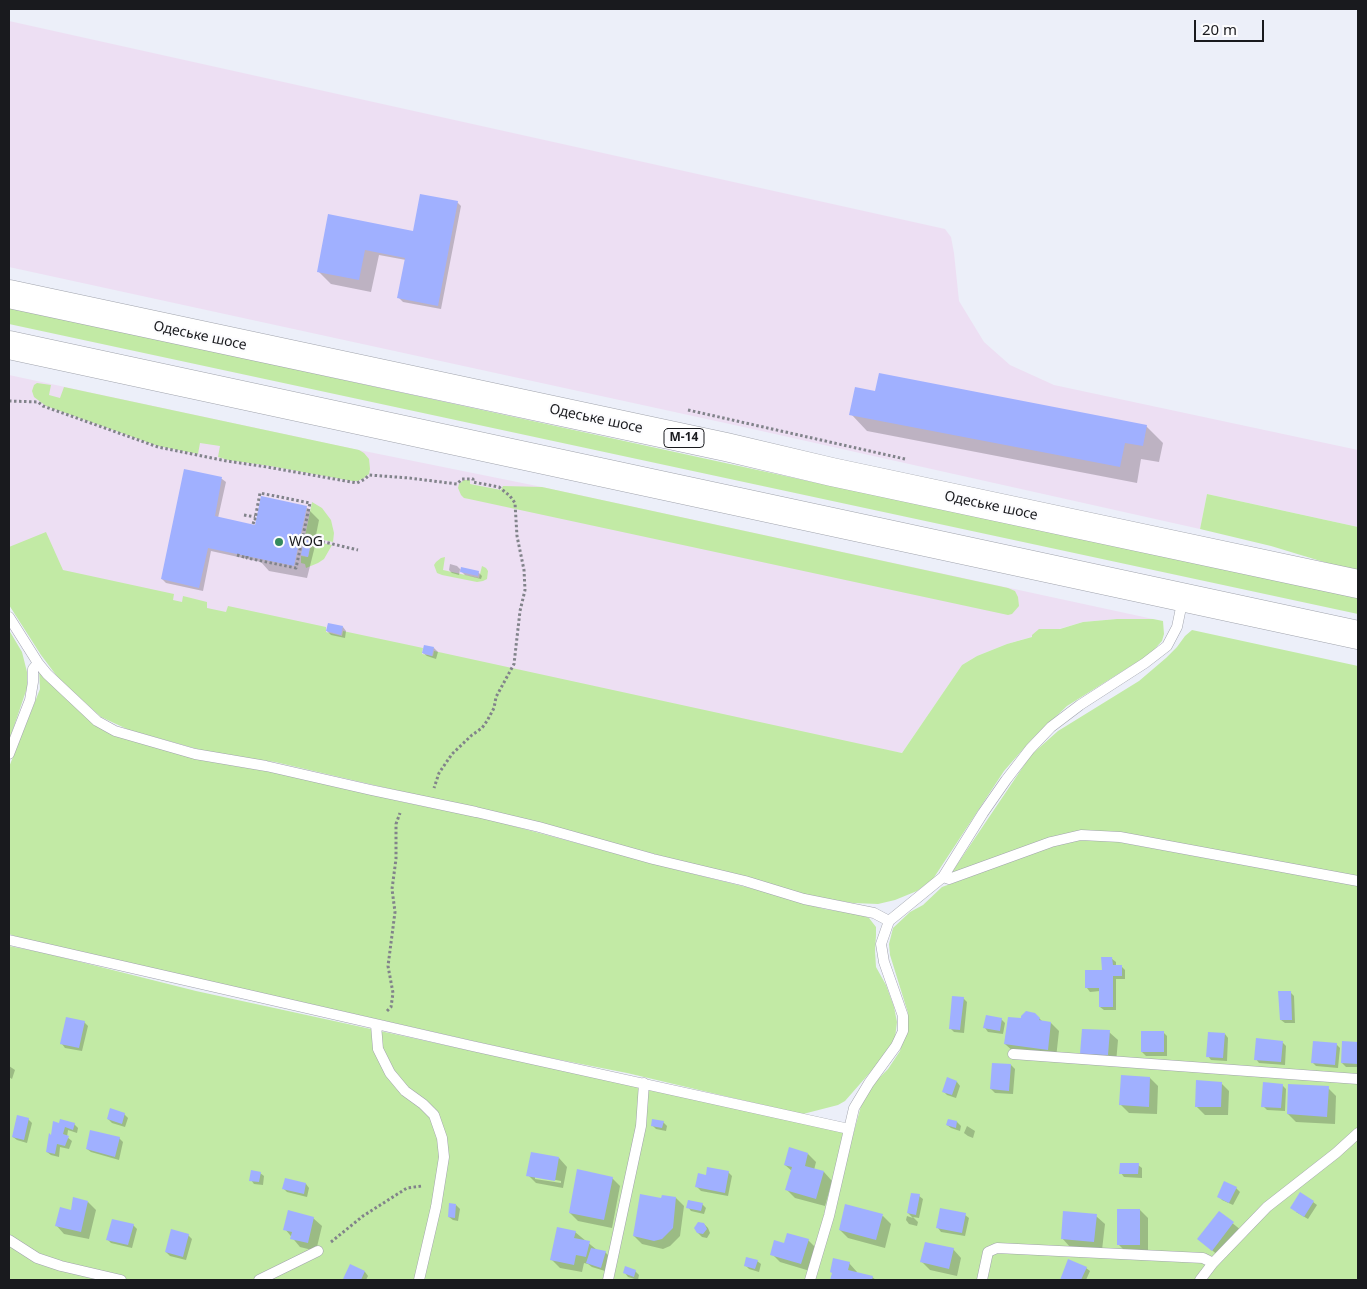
<!DOCTYPE html>
<html>
<head>
<meta charset="utf-8">
<style>
  body { margin:0 }
  #map { position:relative; width:1367px; height:1289px; overflow:hidden; background:#eceff9; font-family:"Noto Sans",sans-serif }
  canvas { display:block }
  .frame { position:absolute; inset:0; border:10px solid #191a1e; pointer-events:none }
  .scale { position:absolute; left:1194px; top:20px; width:70px; height:22px; box-sizing:border-box; border:2px solid #191a1e; border-top:0; padding-left:6px; font-size:15px; line-height:18px; white-space:nowrap; color:#191a1e; -webkit-text-stroke:4px #fcfcfe; paint-order:stroke }
</style>
</head>
<body>
<div id="map">
<canvas width="1367" height="1289"></canvas>
<div class="frame"></div>
<div class="scale">20 m</div>
</div>
<script>
const g = document.querySelector('canvas').getContext('2d');
g.lineJoin = 'round';
function paint(path, color) {
  g.fillStyle = color;
  g.fill(path, 'evenodd');
}
function shape(rows) {
  const path = new Path2D();
  for (const r of rows) {
    path.moveTo(r[0], r[1]);
    for (let i = 2; i < r.length; i += 2) path.lineTo(r[i], r[i + 1]);
  }
  return path;
}
function stroke(path, color, width, dash) {
  g.strokeStyle = color;
  g.lineWidth = width;
  g.lineCap = dash ? 'butt' : 'round';
  g.setLineDash(dash || []);
  g.stroke(path);
}
function drawText(font, color, halo, rows, align = 'center') {
  g.font = font + ' "Noto Sans",sans-serif';
  g.lineWidth = 4.5;
  g.setLineDash([]);
  g.textBaseline = 'middle';
  g.strokeStyle = halo;
  g.fillStyle = color;
  for (const [text, x, y, turn = 0] of rows) {
    g.save();
    g.translate(x, y);
    g.rotate((+turn || 0) * Math.PI / 180);
    g.textAlign = isNaN(turn) ? turn : align;
    if (halo) g.strokeText(text, 0, 0);
    g.fillText(text, 0, 0);
    g.restore();
  }
}
paint(shape([
  [9,21,945,229,951,237,954,253,959,301,984,342,1010,365,1054,385,1358,450,1358,527,1207,494,1200,529,748,428,9,267],
  [9,375,359,450,542,487,1153,619,1117,619,1083,622,1007,644,977,656,962,665,902,753,9,585]
]), '#eddff3');
paint(shape([
  [9,307,808,481,1358,598,1358,614,9,324],
  [37,383,51,385,49,395,60,398,64,387,359,450,364,453,369,459,370,469,369,474,364,478,358,481,352,481,270,466,228,460,218,457,220,446,200,443,198,454,158,446,46,406,34,397,32,391,34,385],
  [464,480,470,480,470,484,501,490,503,486,542,487,1008,588,1015,591,1018,597,1019,606,1012,614,1008,615,469,499,464,498,461,495,458,488,459,484],
  [1207,494,1358,527,1358,571,1337,566,1271,546,1200,529],
  [312,502,322,508,331,520,334,533,333,542,305,536],
  [46,532,63,570,174,594,173,600,182,602,183,596,207,602,207,608,226,612,228,606,326,627,326,632,342,636,343,631,423,648,422,654,433,656,434,651,902,753,962,665,977,656,1007,644,1032,637,1032,635,1039,629,1060,629,1083,622,1117,619,1153,619,1163,621,1164,634,1162,641,1150,654,1067,706,1032,739,1004,771,933,879,917,891,895,900,878,904,853,903,815,897,549,826,275,762,219,755,129,730,101,717,59,679,41,655,9,605,9,547],
  [312,541,332,545,324,559,318,563,306,568,305,564,301,563,301,556,308,557],
  [445,557,443,570,479,578,482,566,486,568,488,571,487,579,483,581,477,582,442,575,437,573,434,565,436,562,441,558],
  [9,630,22,652,27,672,27,688,9,741],
  [1192,630,1358,666,1358,877,1085,832,1059,835,950,875,1031,755,1058,731,1139,681,1166,658,1177,647,1185,636],
  [39,669,71,703,140,742,196,759,288,775,403,802,487,819,662,866,762,891,824,909,858,914,869,918,876,927,876,935,875,951,876,967,886,985,894,1007,897,1022,895,1038,888,1052,845,1101,838,1105,803,1114,750,1102,627,1073,530,1054,20,938,9,934,9,767,40,689],
  [1074,840,1108,840,1358,886,1358,1280,9,1280,9,946,45,953,196,991,822,1127,853,1135,864,1095,875,1082,888,1069,900,1051,906,1030,908,1013,890,955,889,944,893,928,910,912,923,905,942,887,1050,847]
]), '#c2eaa5');
paint(shape([
  [457,202,461,206,441,309,403,302,399,298,406,260,379,255,371,292,331,284,318,271,370,224,414,232],
  [876,392,1146,426,1163,443,1159,462,1141,459,1137,483,867,431,851,414],
  [185,471,222,479,226,482,218,518,256,526,306,507,319,520,314,545,315,546,307,578,269,571,261,562,211,551,203,591,166,583,162,579],
  [450,564,457,566,462,571,478,572,482,576,481,579,465,575,460,570,459,575,452,573,449,570],
  [343,627,346,631,345,638,331,635,327,631],
  [434,648,438,652,436,659,427,656,423,653],
  [1112,959,1116,962,1116,966,1121,966,1125,970,1125,979,1116,979,1116,1010,1104,1010,1100,1007,1100,991,1090,992,1087,988,1103,971],
  [1290,992,1294,996,1295,1023,1285,1023,1281,1020],
  [963,998,967,1002,964,1033,954,1032,950,1028],
  [1035,1014,1043,1022,1051,1023,1059,1031,1056,1058,1014,1052,1005,1044,1022,1019],
  [1001,1019,1005,1023,1003,1034,988,1032,985,1028],
  [84,1022,88,1026,82,1051,65,1048,62,1044],
  [1109,1032,1118,1040,1116,1063,1090,1061,1082,1053],
  [1163,1032,1167,1036,1167,1056,1146,1056,1142,1052],
  [1225,1034,1228,1038,1227,1061,1211,1060,1208,1056],
  [1282,1042,1286,1046,1285,1065,1259,1063,1256,1059],
  [1343,1043,1358,1043,1358,1067,1346,1067,1342,1063],
  [1336,1044,1340,1048,1338,1068,1316,1066,1312,1062],
  [993,1064,1011,1065,1015,1069,1013,1094,995,1093,991,1089],
  [9,1066,15,1070,12,1079,9,1077],
  [1150,1078,1158,1086,1157,1114,1129,1113,1121,1105],
  [948,1079,957,1082,960,1086,956,1098,947,1095,943,1091],
  [1221,1083,1229,1091,1228,1115,1205,1115,1196,1106],
  [1282,1085,1286,1089,1285,1111,1267,1110,1263,1106],
  [1328,1088,1336,1096,1335,1124,1296,1122,1288,1114],
  [124,1114,128,1118,125,1127,112,1123,108,1119],
  [28,1119,32,1123,27,1143,17,1140,13,1137],
  [948,1120,957,1122,961,1126,960,1131,951,1128,947,1125],
  [663,1122,667,1126,666,1131,656,1129,652,1125],
  [60,1124,74,1124,78,1128,77,1133,68,1130,67,1137,72,1141,69,1149,60,1147,59,1157,51,1155,47,1152,52,1136],
  [967,1126,975,1131,973,1138,968,1136,964,1133],
  [119,1138,123,1142,119,1160,91,1152,87,1149],
  [808,1154,816,1162,814,1170,824,1172,832,1181,825,1206,795,1198,787,1190,792,1171,785,1165],
  [559,1158,567,1167,563,1188,536,1183,528,1175],
  [535,1176,561,1181,561,1183,535,1179],
  [1138,1165,1142,1168,1142,1178,1124,1177,1121,1173],
  [728,1172,732,1176,728,1196,701,1191,697,1187,707,1177],
  [260,1173,264,1176,263,1185,254,1184,251,1180],
  [612,1178,620,1186,612,1228,578,1221,570,1213],
  [306,1184,309,1188,307,1197,287,1192,283,1188],
  [1236,1188,1240,1192,1233,1205,1222,1200,1219,1196],
  [919,1196,923,1199,919,1218,913,1217,918,1222,917,1226,909,1224,906,1220,907,1216,913,1218,908,1213],
  [676,1198,684,1206,680,1236,670,1246,663,1249,642,1244,634,1236],
  [88,1202,96,1210,89,1239,64,1234,56,1225,72,1211],
  [1313,1202,1317,1205,1308,1219,1296,1212],
  [702,1204,706,1208,704,1214,691,1211,688,1207],
  [456,1205,460,1209,458,1221,453,1220,449,1217],
  [1140,1210,1148,1218,1148,1253,1126,1252,1118,1244],
  [1219,1212,1242,1231,1221,1258,1199,1239],
  [965,1215,969,1218,965,1236,941,1232,938,1228],
  [883,1216,891,1224,885,1248,848,1238,840,1230],
  [1096,1216,1105,1224,1102,1250,1070,1247,1062,1238],
  [313,1218,322,1226,316,1251,300,1247,285,1229],
  [704,1224,708,1228,710,1233,707,1238,702,1237,698,1233],
  [133,1225,137,1229,132,1248,111,1243,107,1239],
  [575,1232,597,1250,605,1252,609,1256,605,1271,592,1267,588,1264,584,1263,582,1272,560,1268,552,1260],
  [188,1235,192,1239,186,1260,170,1256,166,1252],
  [808,1240,816,1248,810,1271,780,1262,772,1254,785,1245],
  [953,1249,961,1258,957,1276,930,1270,922,1262],
  [757,1261,761,1264,759,1272,749,1269,745,1265],
  [849,1263,857,1272,857,1273,872,1277,876,1280,832,1280,833,1273],
  [351,1266,365,1272,368,1276,366,1280,346,1280,345,1279],
  [1086,1268,1090,1271,1086,1280,1061,1280],
  [635,1271,639,1275,638,1280,628,1277,625,1273]
]), '#0003');
paint(shape([
  [420,194,458,201,438,306,397,298,405,258,365,250,359,280,317,272,328,214,413,231],
  [879,373,1147,425,1143,446,1125,443,1120,467,849,415,855,387,875,391],
  [184,469,222,477,215,516,255,525,261,496,307,506,294,566,208,548,199,588,161,579],
  [304,540,311,541,308,557,301,555],
  [461,567,479,571,478,576,460,572],
  [328,623,343,626,341,635,326,631],
  [424,645,434,647,432,656,422,653],
  [1101,957,1112,957,1113,965,1122,965,1122,976,1113,976,1113,1007,1099,1007,1099,988,1085,988,1085,970,1102,970],
  [1278,991,1291,991,1292,1020,1280,1020],
  [952,996,964,997,960,1030,949,1029],
  [1026,1011,1035,1013,1040,1018,1039,1020,1051,1022,1048,1050,1004,1044,1008,1017,1021,1018,1021,1016],
  [986,1015,1002,1018,1000,1031,983,1028],
  [66,1017,85,1021,79,1048,60,1044],
  [1082,1029,1110,1030,1108,1055,1080,1054],
  [1141,1031,1164,1031,1164,1052,1141,1052],
  [1208,1032,1225,1033,1223,1058,1206,1057],
  [1256,1038,1283,1041,1281,1062,1254,1060],
  [1313,1041,1337,1043,1335,1065,1311,1063],
  [1342,1041,1358,1042,1358,1064,1341,1063],
  [992,1063,1011,1064,1009,1091,990,1089],
  [1121,1075,1150,1077,1149,1107,1119,1105],
  [947,1077,957,1081,952,1095,942,1092],
  [1196,1080,1222,1082,1221,1107,1195,1107],
  [1263,1082,1283,1084,1281,1108,1261,1107],
  [1288,1084,1329,1086,1327,1117,1287,1114],
  [110,1108,125,1113,122,1124,107,1119],
  [17,1115,29,1118,24,1140,12,1137],
  [60,1119,75,1123,73,1130,65,1127,63,1134,69,1136,65,1146,57,1144,55,1154,46,1152,49,1133,51,1135,53,1121,59,1123],
  [652,1119,664,1121,662,1128,651,1126],
  [948,1119,957,1121,956,1128,946,1125],
  [90,1130,120,1137,115,1157,86,1149],
  [789,1147,808,1153,805,1166,824,1171,816,1199,785,1190,792,1167,784,1165],
  [531,1152,559,1157,555,1181,526,1176],
  [1120,1163,1139,1163,1138,1174,1119,1174],
  [707,1167,729,1171,725,1193,695,1187,698,1173,706,1175],
  [577,1169,613,1177,604,1220,569,1213],
  [251,1170,261,1172,259,1182,249,1181],
  [285,1178,306,1183,304,1194,282,1189],
  [1224,1181,1237,1187,1229,1203,1217,1197],
  [1300,1192,1314,1201,1304,1217,1290,1208],
  [911,1193,920,1194,916,1215,907,1213],
  [640,1194,661,1198,662,1195,676,1197,673,1228,662,1239,654,1241,633,1236],
  [73,1197,88,1201,81,1232,55,1226,60,1207,71,1210],
  [688,1200,703,1203,701,1211,686,1208],
  [449,1203,456,1204,455,1218,448,1217],
  [845,1204,883,1214,876,1240,839,1230],
  [940,1208,966,1213,962,1233,936,1228],
  [1117,1209,1140,1209,1140,1245,1117,1245],
  [288,1210,314,1217,308,1243,290,1239,292,1232,283,1230],
  [1063,1211,1097,1214,1094,1242,1061,1239],
  [1219,1211,1234,1222,1212,1251,1197,1239],
  [112,1219,134,1224,128,1245,106,1240],
  [698,1222,704,1223,707,1229,703,1234,697,1233,694,1228],
  [557,1227,576,1231,574,1238,590,1241,586,1257,576,1255,574,1265,550,1260],
  [171,1229,189,1234,183,1257,165,1252],
  [787,1233,809,1239,801,1264,770,1255,774,1240,784,1243],
  [925,1242,954,1248,949,1269,920,1262],
  [591,1248,606,1251,601,1268,586,1263],
  [746,1257,758,1260,755,1269,744,1266],
  [833,1258,850,1262,848,1270,873,1276,872,1280,830,1280,832,1273,830,1272],
  [1068,1259,1087,1267,1081,1280,1060,1280],
  [350,1264,365,1271,361,1280,346,1280,343,1279],
  [625,1266,636,1270,634,1277,623,1273]
]), '#a0b0ff');
const service = shape([
  [9,617,38,663,47,674,97,721,115,731,195,754,266,766,371,790,476,812,539,827,653,859,745,881,804,899,874,913,889,921,943,877,949,879,1051,842,1081,835,1120,837,1358,881],
  [9,754,30,700,33,682,33,669,38,663],
  [943,877,983,813,1006,780,1030,749,1051,727,1080,705,1145,663,1167,646,1177,627,1183,598],
  [9,940,472,1046,849,1129],
  [376,1025,378,1049,390,1073,405,1091,423,1104,434,1115,442,1138,444,1157,436,1207,419,1280],
  [1013,1054,1358,1079],
  [9,1240,37,1258,61,1266,121,1280],
  [259,1280,318,1251],
  [608,1280,641,1126,644,1083],
  [810,1280,829,1216,854,1108,869,1083,896,1046,903,1031,903,1016,884,962,881,944,889,921],
  [982,1280,988,1252,997,1248,1203,1258,1213,1263],
  [1200,1280,1213,1263,1267,1207,1336,1153,1358,1133]
]);
const trunk = shape([
  [9,294,726,447,832,472,1358,584],
  [9,345,1358,635]
]);
stroke(service, '#a1a4ad', 11);
stroke(trunk, '#a1a4ad', 29);
stroke(shape([
  [9,401,38,402,43,406,158,447,227,461,267,467,357,483,365,479,369,475,409,478,457,484,462,479,473,479,473,482,499,487,510,496,515,503,517,536,524,570,525,590,520,611,514,664,496,697,494,708,487,721,482,728,472,735,452,754,439,773,434,788],
  [688,410,905,459],
  [244,515,255,517],
  [253,524,255,519],
  [303,537,358,550],
  [237,555,247,558],
  [247,556,247,558,296,568,310,503,260,493,255,519,256,519],
  [387,1011,391,1007,393,993,388,966,395,912,392,889,396,859,396,824,400,813],
  [331,1242,363,1216,407,1188,422,1186]
]), '#81838a', 3, [2.5, 2.5]);
stroke(service, '#fff', 10);
stroke(trunk, '#fff', 28);
for (const [x, y, r, color] of [
  [279,542,5,"#358a5d"]
]) {
  const dot = new Path2D();
  dot.arc(x, y, r, 0, 2 * Math.PI);
  g.fillStyle = color;
  g.fill(dot);
  stroke(dot, '#fcfcfe', 2);
}
for (const [x, y, w] of [
  [684,438,40]
]) {
  const box = new Path2D();
  box.roundRect(x - w / 2, y - 9.5, w, 19, 4);
  g.fillStyle = '#fcfcfe';
  g.fill(box);
  stroke(box, '#191a1e', 1);
}
drawText('bold 12px', '#191a1e', null, [
  ["М-14",684,438]
]);
drawText('14px', '#191a1e', '#fcfcfe', [
  ["Одеське шосе",200,336,12],
  ["Одеське шосе",596,419,12],
  ["Одеське шосе",991,506,12]
]);
drawText('14px', '#191a1e', '#fcfcfe', [
  ["WOG",289,542]
], 'left');
</script>
</body>
</html>
